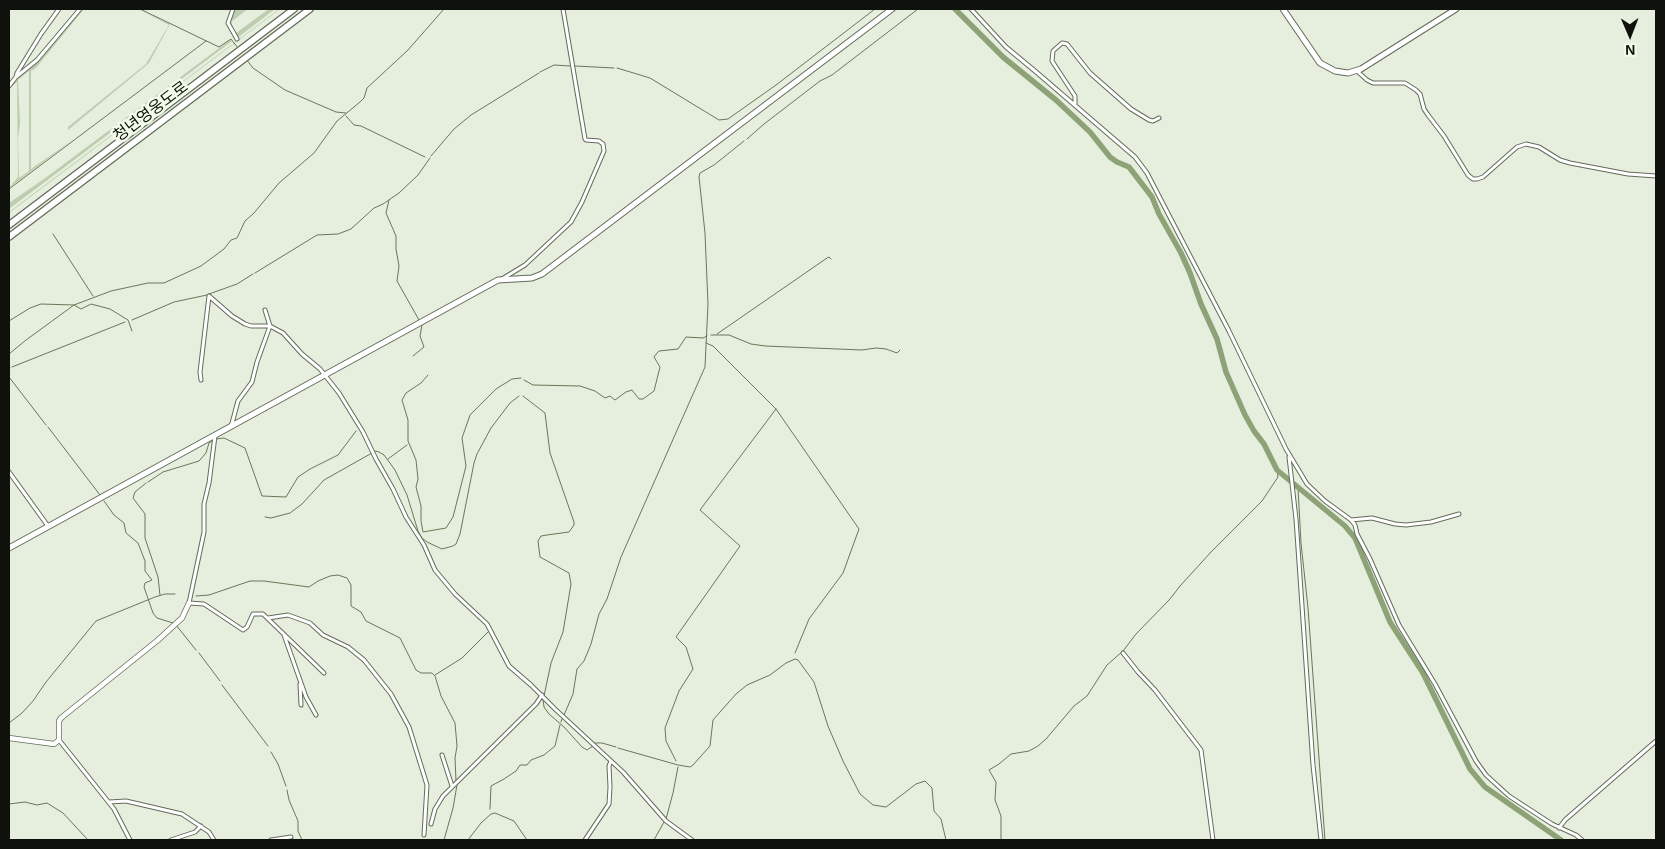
<!DOCTYPE html>
<html>
<head>
<meta charset="utf-8">
<style>
  body { margin:0 }
  #map { position:relative; width:1665px; height:849px; overflow:hidden; background:#e6eedd; font-family:Arial,sans-serif }
  canvas { display:block }
  .frame { position:absolute; inset:0; border:10px solid #0f120c; pointer-events:none }
  .north { position:absolute; left:1605px; top:10px; width:50px; height:50px; -webkit-text-stroke:4px #f3fceb; paint-order:stroke; rotate:179deg; font-size:14px; font-weight:700; line-height:20px; text-align:center; color:#0f120c }
  .north::after { content:''; display:block; margin:auto; width:18px; height:22px; background:#0f120c; clip-path:polygon(50% 0,100% 100%,50% 72%,0 100%) }
</style>
</head>
<body>
<div id="map">
<canvas width="1665" height="849"></canvas>
<div class="frame"></div>
<div class="north">N</div>
</div>
<script>
const g = document.querySelector('canvas').getContext('2d');
g.lineJoin = 'round';
function paint(path, color) {
  g.fillStyle = color;
  g.fill(path, 'evenodd');
}
function shape(rows) {
  const path = new Path2D();
  for (const r of rows) {
    path.moveTo(r[0], r[1]);
    for (let i = 2; i < r.length; i += 2) path.lineTo(r[i], r[i + 1]);
  }
  return path;
}
function stroke(path, color, width, dash) {
  g.strokeStyle = color;
  g.lineWidth = width;
  g.lineCap = dash ? 'butt' : 'round';
  g.setLineDash(dash || []);
  g.stroke(path);
}
function drawText(font, color, halo, rows, align = 'center') {
  g.font = font + ' Arial,"Noto Sans KR",sans-serif';
  g.lineWidth = 5;
  g.setLineDash([]);
  g.textBaseline = 'middle';
  g.strokeStyle = halo;
  g.fillStyle = color;
  for (const [text, x, y, turn = 0] of rows) {
    g.save();
    g.translate(x, y);
    g.rotate((+turn || 0) * Math.PI / 180);
    g.textAlign = isNaN(turn) ? turn : align;
    if (halo) g.strokeText(text, 0, 0);
    g.fillText(text, 0, 0);
    g.restore();
  }
}
paint(shape([
  [82,9,84,9,36,68,31,71,31,169,71,141,9,188,18,177,17,82,9,89,9,86,41,58],
  [29,71,29,171,19,178,18,138,20,124,18,80],
  [138,9,170,24,149,63,68,130,68,127,146,64,169,25],
  [234,9,248,9,232,21,231,26,236,33,269,9,275,9,237,38,229,24],
  [279,9,280,9,9,213,9,212],
  [230,40,232,41,9,209,9,203,44,179]
]), '#bdcdaf');
stroke(shape([
  [140,9,219,47,231,39,238,48],
  [246,59,253,68,285,90,336,112,346,113],
  [575,66,614,68],
  [617,68,650,78,719,120,728,119,776,85,875,9],
  [540,72,554,65,570,66],
  [346,116,354,125,361,126,425,157],
  [747,139,764,124,820,81,832,75,918,9],
  [431,156,454,129,471,115,539,73],
  [9,189,206,41],
  [389,200,386,213,396,236,396,249,399,266,397,281,419,320],
  [53,234,93,296],
  [255,273,317,235,338,234,351,229,374,208,383,204,399,193,418,175,430,158],
  [209,294,237,284,253,274],
  [132,320,174,302,207,295],
  [9,321,30,308,41,304,74,305,81,309,91,304,110,309,128,320,132,331],
  [717,334,827,258,829,257,831,259],
  [711,335,729,335,751,344,765,346,862,350,876,348,886,349,897,353,900,350],
  [706,343,713,346,776,409,859,529,843,573,809,619,795,653],
  [9,354,26,340,74,305,111,291,148,283,164,283,201,266,224,249,231,240,237,238,245,221,254,213,279,183,314,153,337,121,360,102,364,98,367,88,408,50,444,9],
  [413,356,424,347,420,336,422,325],
  [12,367,125,322],
  [9,368,10,368],
  [428,375,421,383,406,393,402,400,408,420,408,441,416,460,418,479,416,487,421,506,421,521,423,532,446,528,453,517,466,466,462,438,470,415,496,389,512,379,521,378],
  [9,377,46,425],
  [524,380,533,385,580,386,595,391,605,398,610,396,615,400,626,392,632,390,639,399,643,399,654,391,660,367,654,357,657,353,659,351,678,349,686,337,703,338,707,336],
  [523,396,545,413,550,453,574,522,574,525,569,532,547,535,541,536,538,541,540,557,569,573,571,584,563,632,551,663,544,696],
  [48,427,100,495],
  [216,439,224,438,245,448,262,496,286,497,298,477,310,469,338,455,356,431],
  [375,451,379,452,384,455,395,470,407,495,418,531,422,538,427,542,442,549,453,546,456,544,460,534,474,463,477,454,491,428,510,403,519,396],
  [388,459,407,445],
  [148,482,163,472,199,461,206,453,209,443,212,441],
  [146,483,135,492,133,498,145,514,145,538,158,577,160,595],
  [1298,488,1301,543,1308,608,1325,840],
  [104,501,114,515,124,523,126,533,138,543,145,561,145,571,152,580,145,583,144,587,153,613,157,618,173,623],
  [265,517,271,518,290,513,302,504,324,480,372,453],
  [196,596,209,595,250,581,264,581,309,587,318,581,330,576,338,575,347,578,351,585,351,606,361,612,366,621,400,638,416,670,421,673,432,673,435,676,441,696,455,723,457,746,455,758,456,781],
  [176,625,196,650],
  [199,653,220,681],
  [435,675,462,658,488,632],
  [222,685,268,746],
  [543,699,544,707,549,714,564,727,582,747,587,750,593,746],
  [564,715,573,694,577,669,584,661,591,644,599,614,607,599,621,557,705,367,708,304,705,233,699,177,700,173,714,165,744,141],
  [561,722,562,719],
  [9,723,22,713,33,701,46,682,96,621,155,597,165,594,175,594],
  [595,743,602,743,616,747],
  [618,748,678,765,690,767,693,765,710,746,713,720,736,694,747,685,770,675,786,663,795,659,798,660,814,682,828,726,843,761,860,794,873,805,886,807,916,784,925,781,932,788,934,811,941,819,946,840],
  [271,752,278,764,286,786],
  [676,761,666,741,665,728,679,691,693,669,686,647,676,637,740,546,700,510,776,409],
  [287,790,289,800,298,821,298,831,302,840],
  [9,804,25,802,37,805,47,803,63,813,88,840],
  [490,809,491,786,504,779,516,771,520,765,527,765,531,760,544,755,555,746,560,725],
  [666,819,673,793,678,767],
  [444,840,453,808,457,785],
  [468,840,481,823,491,814,495,813,514,821,527,840],
  [654,840,664,822],
  [1001,840,1001,816,995,800,996,782,989,770,999,764,1011,754,1029,751,1038,746,1046,739,1074,706,1087,696,1107,665,1123,651,1136,634,1170,599,1180,586,1211,552,1262,501,1278,477,1277,470]
]), '#677757', 1);
stroke(shape([
  [955,9,1003,57,1056,100,1090,132,1110,157,1117,162,1129,167,1152,197,1159,214,1181,253,1190,273,1201,304,1217,339,1226,372,1245,415,1254,431,1264,444,1277,470,1345,526,1355,538,1390,622,1423,673,1470,769,1485,787,1561,840]
]), '#8da277', 5.5);
const street = shape([
  [233,9,228,23,237,39],
  [971,9,1006,47,1035,71,1135,157,1147,173,1229,331,1286,449,1307,484,1325,501,1351,520,1355,525,1357,534,1370,559,1399,625,1435,684,1476,761,1486,775,1509,796,1552,824,1576,835,1582,840],
  [1357,71,1367,80,1373,83,1405,83,1416,90,1420,94,1424,109,1428,115,1444,136,1468,175,1473,179,1477,179,1483,177,1517,147,1526,144,1539,147,1560,160,1570,163,1628,174,1656,176],
  [16,77,17,73,41,34,59,9],
  [9,86,16,77,37,60,80,9],
  [1075,104,1075,96,1052,61,1053,51,1062,43,1067,44,1090,73,1131,109,1149,120,1153,121,1159,118],
  [502,279,525,265,571,222,582,202,604,151,603,144,599,141,586,140,585,139,563,9],
  [209,296,232,316,245,324,251,326,270,326,283,333,302,354,320,369,339,393,363,432,376,459,393,489,406,517,424,545,435,570,455,594,487,624,509,666,531,685,555,709,623,772,666,821,692,840],
  [201,380,200,372,209,296],
  [231,427,238,401,252,382,257,362,270,326,265,310],
  [215,436,209,483,204,504,204,532,189,603,204,604,243,630,247,627,253,614,263,614,324,673],
  [1289,457,1296,519,1313,765,1321,840],
  [9,472,48,526],
  [1351,520,1372,518,1395,524,1406,525,1431,522,1459,514],
  [268,618,288,615,310,623,323,635,348,647,364,660,391,694,409,727,427,785,424,835],
  [284,635,306,697,316,715],
  [1123,653,1138,672,1155,690,1201,750,1213,840],
  [300,684,301,705],
  [59,740,114,809,130,840],
  [442,755,452,786],
  [109,802,126,801,182,814,209,832,214,840],
  [431,824,435,809,443,796,536,704,542,695],
  [1559,828,1565,820,1656,741],
  [171,840,195,832,201,826],
  [271,840,291,837],
  [585,840,609,804,610,787,609,766,611,761]
]);
const secondary = shape([
  [9,738,54,744,59,740,59,721,61,718,158,640,182,618,189,603]
]);
const primary = shape([
  [1283,9,1320,63,1335,71,1348,73,1361,69,1456,9],
  [9,548,498,280,532,278,542,274,892,9]
]);
const highway = shape([
  [9,225,294,9],
  [9,237,310,9]
]);
stroke(street, '#636b5c', 5);
stroke(secondary, '#636b5c', 6);
stroke(primary, '#636b5c', 7);
stroke(highway, '#636b5c', 8);
stroke(street, '#fff', 3);
stroke(secondary, '#fff', 4.5);
stroke(primary, '#fff', 5);
stroke(highway, '#fff', 5.5);
drawText('16px', '#0f120c', '#f3fceb', [
  ["청년영웅도로",151,112,-37]
]);
</script>
</body>
</html>
